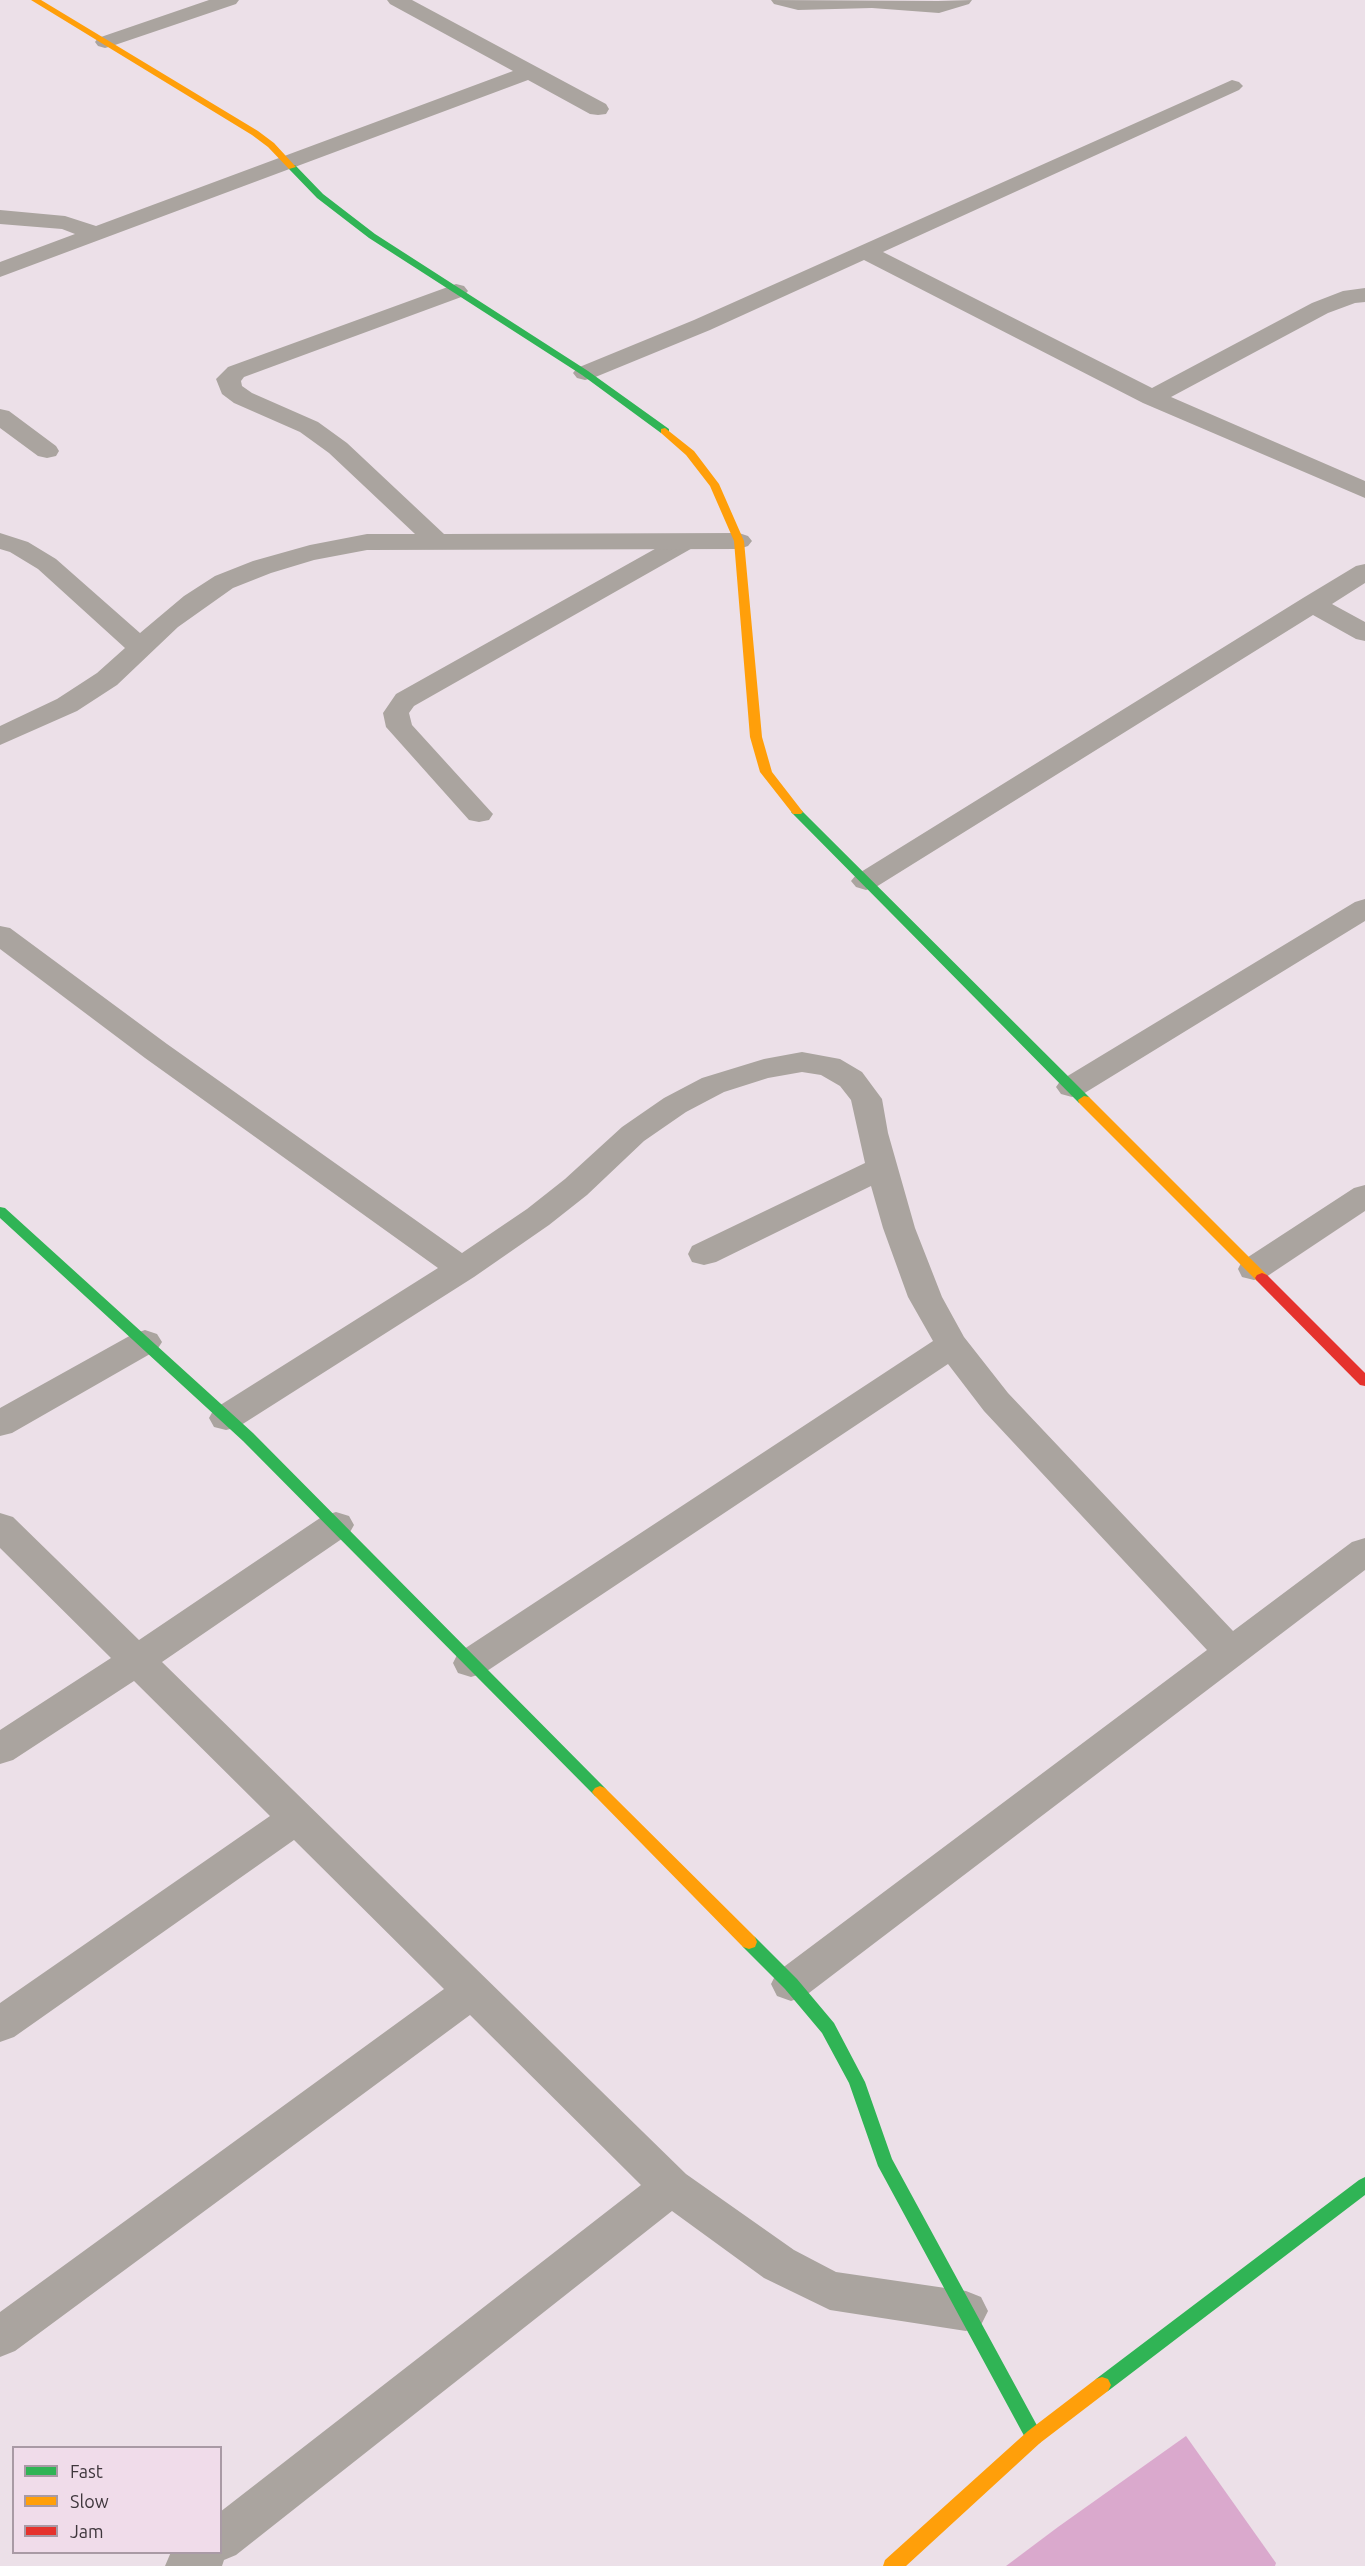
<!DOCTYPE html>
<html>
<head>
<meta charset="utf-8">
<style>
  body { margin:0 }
  #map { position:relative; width:1365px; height:2566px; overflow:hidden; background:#ece0e8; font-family:Ubuntu,sans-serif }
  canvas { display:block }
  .legend { position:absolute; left:12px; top:2446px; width:210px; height:108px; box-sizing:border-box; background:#f0dcea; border:2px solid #a99aa5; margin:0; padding:8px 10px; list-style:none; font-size:18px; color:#3f373d }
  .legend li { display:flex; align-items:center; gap:12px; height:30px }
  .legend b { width:30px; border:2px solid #a99aa5 }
</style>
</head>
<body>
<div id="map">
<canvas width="1365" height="2566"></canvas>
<ul class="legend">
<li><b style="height:8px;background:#30b455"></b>Fast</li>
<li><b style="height:8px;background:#ff9f0a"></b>Slow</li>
<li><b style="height:8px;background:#e5322d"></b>Jam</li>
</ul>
</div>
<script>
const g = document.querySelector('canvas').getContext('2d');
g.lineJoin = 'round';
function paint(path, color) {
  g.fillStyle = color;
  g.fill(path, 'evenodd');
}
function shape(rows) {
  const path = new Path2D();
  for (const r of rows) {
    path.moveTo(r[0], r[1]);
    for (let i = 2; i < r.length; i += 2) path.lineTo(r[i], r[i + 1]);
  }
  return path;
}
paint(shape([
  [1186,2436,1276,2563,1275,2566,1006,2566,1058,2527]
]), '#daa9cd');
paint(shape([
  [687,534,696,536,699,541,696,546,414,706,409,713,412,725,493,814,489,820,479,822,469,820,386,727,383,713,396,694,678,536,687,534]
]), '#aaa49f');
paint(shape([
  [209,0,239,0,236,4,112,46,105,48,98,46,95,42,98,38,209,0],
  [387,0,412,0,606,104,609,109,606,114,598,115,590,114,528,80,0,277,0,262,75,234,62,229,0,224,0,210,65,216,96,226,513,71,390,4,387,0],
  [771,0,938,1,972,0,969,4,939,13,872,8,798,10,774,4,771,0],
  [1232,80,1239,82,1243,86,1239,90,883,252,1152,388,1312,303,1343,291,1365,288,1365,302,1355,303,1328,313,1171,397,1365,481,1365,498,1143,403,864,260,710,330,593,378,585,380,577,378,573,373,577,368,694,320,1232,80],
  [456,284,464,286,468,291,464,296,244,377,241,381,242,386,252,393,318,422,347,443,444,534,739,533,748,536,752,541,748,546,739,549,367,550,314,560,271,573,233,588,178,627,117,685,77,711,0,745,0,726,57,699,97,673,125,648,38,569,10,552,0,549,0,533,28,542,56,559,140,633,184,596,215,576,253,561,310,545,367,534,415,534,329,453,300,432,234,403,222,394,216,379,228,367,456,284],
  [0,409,9,411,56,446,59,451,56,456,47,458,38,456,0,428,0,409],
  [1365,564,1365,583,1332,604,1365,622,1365,641,1356,639,1313,615,876,887,866,890,856,887,851,881,856,875,1303,598,1356,566,1365,564],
  [1365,899,1365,921,1083,1094,1072,1097,1061,1094,1056,1087,1061,1080,1355,902,1365,899],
  [0,926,10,928,167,1044,462,1253,527,1209,565,1179,622,1127,664,1098,702,1078,764,1059,802,1052,840,1059,862,1072,882,1099,888,1133,915,1228,942,1297,964,1337,1008,1393,1233,1631,1352,1542,1365,1538,1365,1570,805,1996,791,2001,777,1996,771,1984,777,1972,1207,1650,984,1411,948,1364,484,1673,471,1677,458,1673,453,1663,458,1653,933,1341,908,1297,883,1228,871,1186,716,1262,704,1265,692,1262,688,1254,692,1246,865,1163,851,1100,840,1086,821,1075,802,1072,768,1078,724,1092,686,1112,644,1141,587,1195,549,1225,474,1277,238,1427,226,1430,214,1427,209,1418,214,1409,438,1268,145,1058,0,949,0,926],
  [1365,1185,1365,1211,1266,1277,1254,1280,1242,1277,1238,1269,1242,1261,1354,1188,1365,1185],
  [145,1330,157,1334,162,1342,157,1350,12,1433,0,1436,0,1408,133,1334,145,1330],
  [336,1512,349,1516,354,1525,349,1534,162,1662,686,2174,794,2250,836,2272,966,2291,981,2297,988,2311,981,2325,966,2331,830,2310,764,2278,672,2211,236,2555,224,2560,222,2566,165,2566,171,2552,220,2552,220,2512,641,2185,470,2015,15,2351,0,2357,0,2312,444,1989,294,1840,14,2037,0,2042,0,2003,270,1816,134,1681,13,1760,0,1764,0,1730,111,1658,0,1548,0,1513,13,1517,139,1640,323,1516,336,1512]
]), '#aaa49f');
paint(shape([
  [289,165,295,165,323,194,375,234,588,371,669,429,669,433,661,433,582,375,369,238,317,198,289,169,289,165],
  [797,809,801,810,1089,1097,1090,1100,1089,1103,1079,1103,793,814,791,812,793,810,797,809],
  [0,1207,5,1208,253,1433,605,1788,608,1792,605,1796,600,1798,595,1796,243,1441,0,1218,0,1207],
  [749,1935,755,1937,797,1979,834,2023,865,2082,892,2159,1040,2431,1043,2437,1040,2443,1034,2445,1028,2443,878,2166,849,2083,822,2033,785,1989,743,1947,741,1942,743,1937,749,1935],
  [1365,2177,1365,2195,1108,2391,1102,2393,1096,2391,1093,2385,1096,2379,1359,2180,1365,2177]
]), '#30b455');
paint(shape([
  [31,0,41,0,258,131,274,143,296,167,289,169,268,147,252,135,31,0],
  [665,428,694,451,719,484,744,541,762,737,772,772,803,812,801,814,793,814,760,772,750,737,734,541,710,486,686,455,661,433,661,429,665,428],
  [1084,1096,1089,1097,1267,1275,1269,1278,1267,1281,1257,1281,1079,1103,1078,1100,1084,1096],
  [600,1786,605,1788,755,1937,757,1942,755,1947,749,1949,743,1947,595,1796,592,1792,595,1788,600,1786],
  [1102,2377,1108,2379,1111,2385,1108,2391,1040,2443,906,2566,883,2566,885,2560,1028,2431,1096,2379,1102,2377]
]), '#ff9f0a');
paint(shape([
  [1262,1273,1267,1275,1365,1373,1365,1386,1360,1385,1257,1281,1255,1278,1257,1275,1262,1273]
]), '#e5322d');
</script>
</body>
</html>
